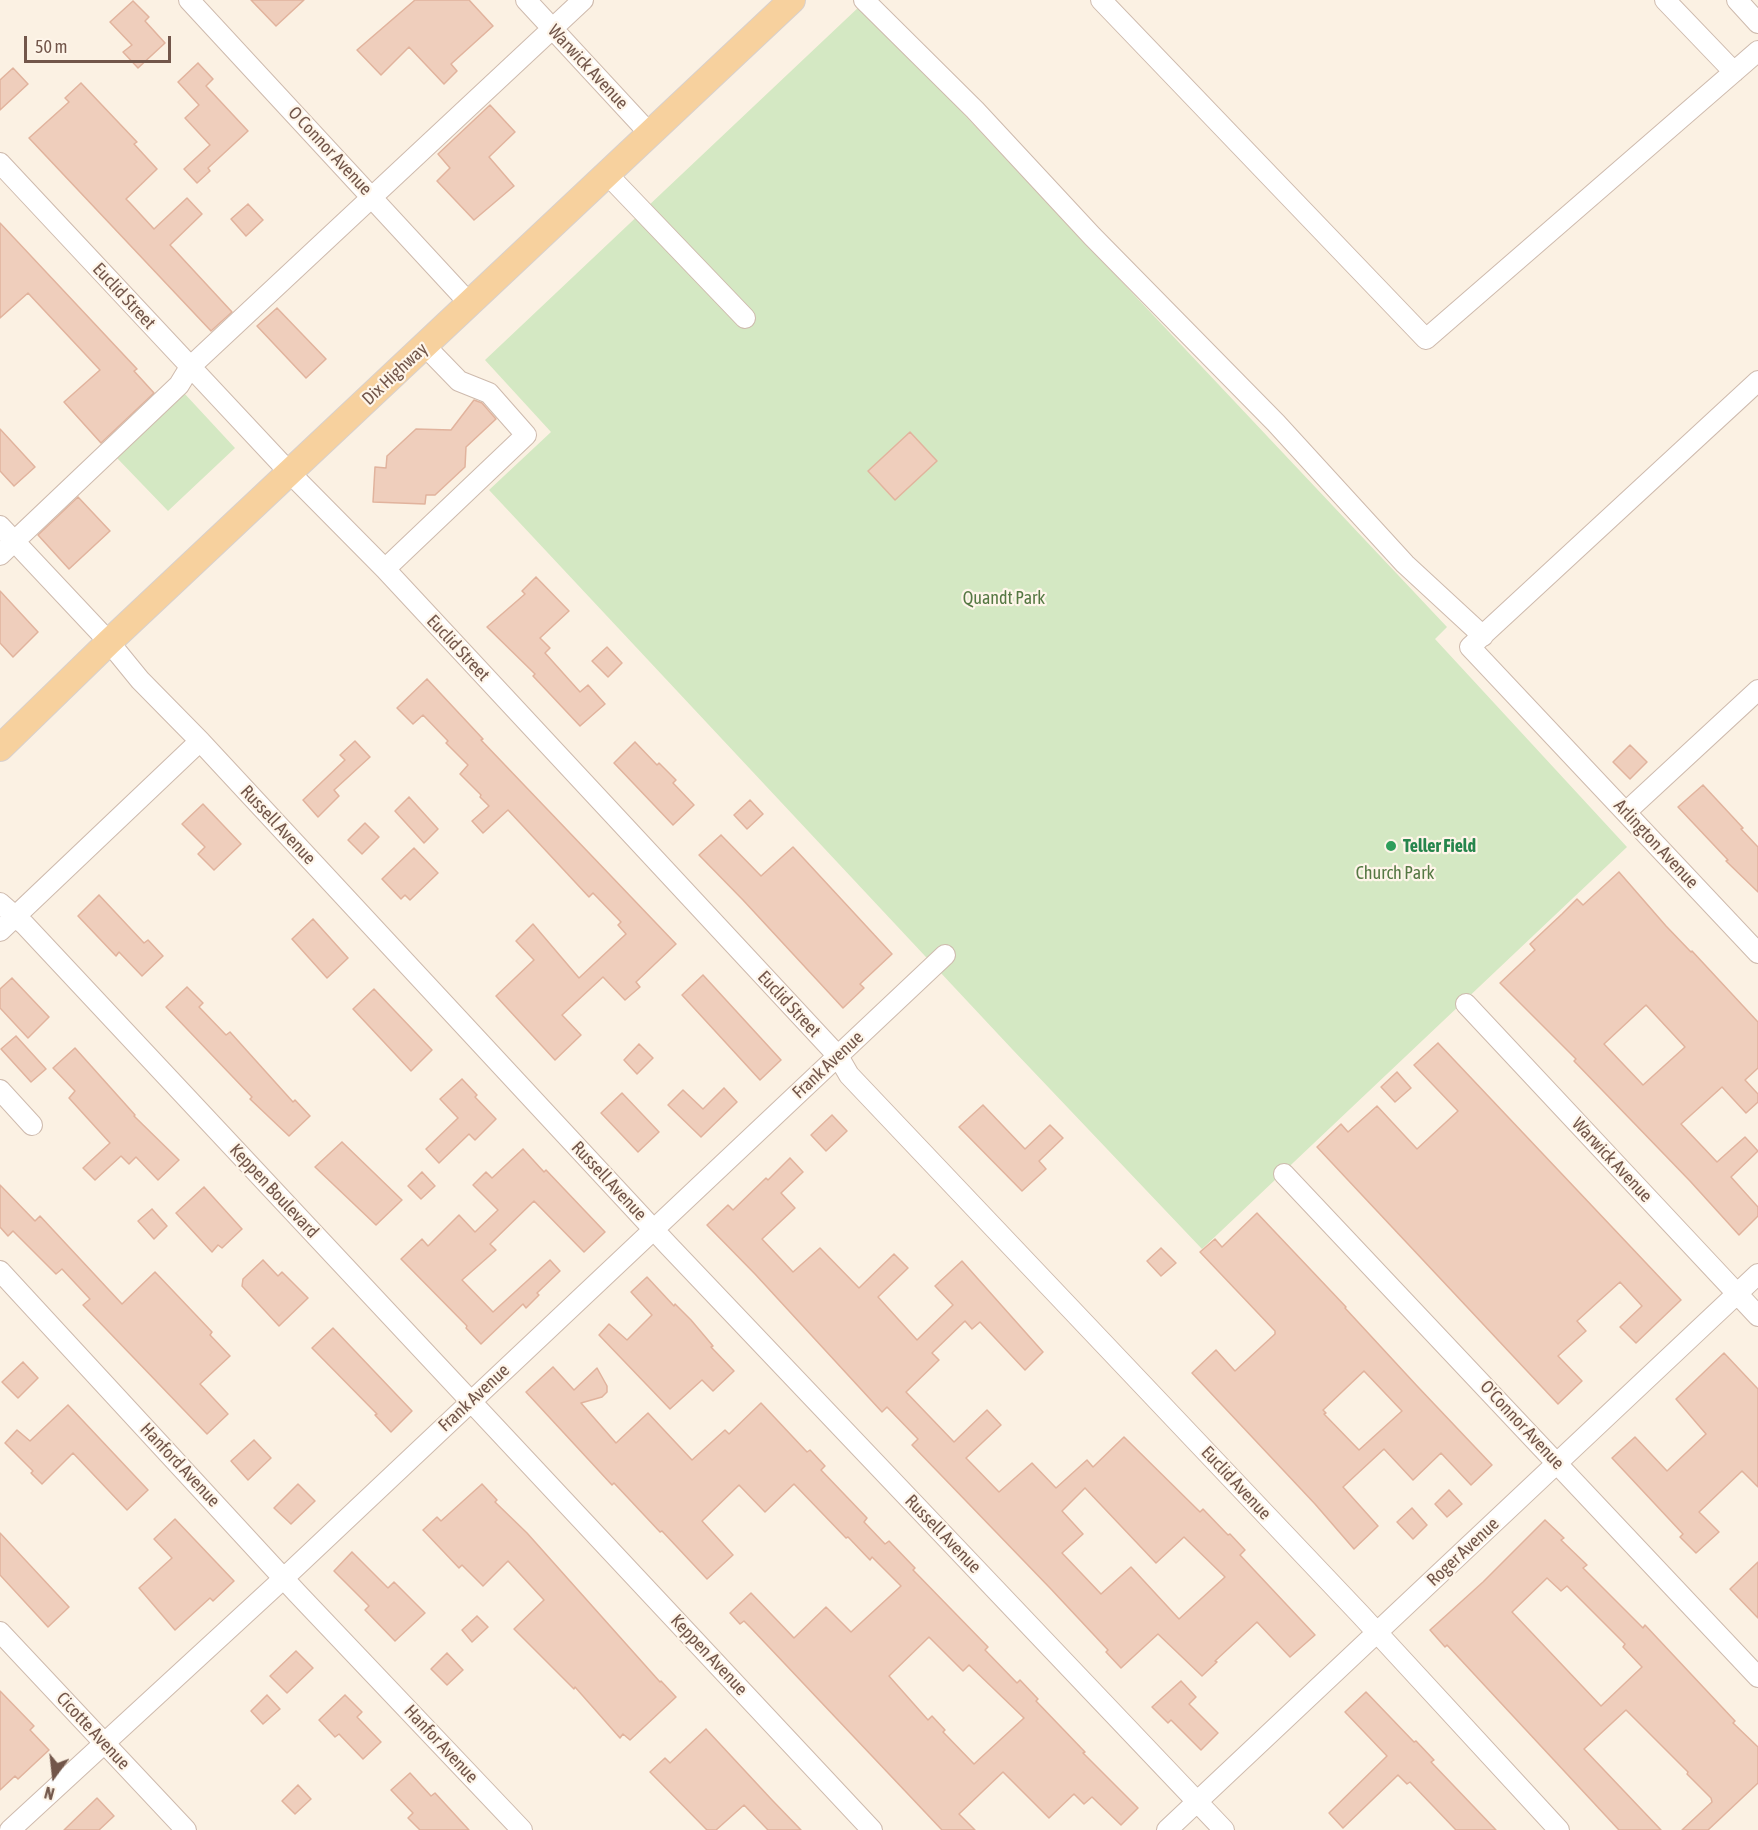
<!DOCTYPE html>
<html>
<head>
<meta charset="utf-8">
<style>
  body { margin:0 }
  #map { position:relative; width:1758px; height:1830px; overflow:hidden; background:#fbf1e3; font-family:"Asap Condensed",sans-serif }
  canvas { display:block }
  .north { position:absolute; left:24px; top:1746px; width:60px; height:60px; -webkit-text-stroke:4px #fef5e9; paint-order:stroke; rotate:195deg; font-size:16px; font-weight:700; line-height:24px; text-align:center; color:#72564a }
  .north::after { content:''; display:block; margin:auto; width:21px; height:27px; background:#72564a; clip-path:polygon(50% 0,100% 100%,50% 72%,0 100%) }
  .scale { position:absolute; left:24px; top:36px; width:147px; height:27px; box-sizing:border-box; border:3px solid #72564a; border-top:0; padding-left:8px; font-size:18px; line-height:21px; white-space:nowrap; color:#72564a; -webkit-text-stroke:4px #fef5e9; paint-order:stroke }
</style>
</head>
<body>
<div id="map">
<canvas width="1758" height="1830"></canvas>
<div class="north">N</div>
<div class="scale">50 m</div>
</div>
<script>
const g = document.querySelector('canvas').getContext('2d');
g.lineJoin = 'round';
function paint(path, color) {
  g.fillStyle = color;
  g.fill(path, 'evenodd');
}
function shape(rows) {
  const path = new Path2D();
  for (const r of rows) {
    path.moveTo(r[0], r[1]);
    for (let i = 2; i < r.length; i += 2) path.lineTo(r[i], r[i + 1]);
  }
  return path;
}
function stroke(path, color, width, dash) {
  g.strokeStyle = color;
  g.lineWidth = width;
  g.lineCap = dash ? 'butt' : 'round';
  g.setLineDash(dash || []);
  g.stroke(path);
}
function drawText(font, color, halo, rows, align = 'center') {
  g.font = font + ' "Asap Condensed",sans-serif';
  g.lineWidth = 4.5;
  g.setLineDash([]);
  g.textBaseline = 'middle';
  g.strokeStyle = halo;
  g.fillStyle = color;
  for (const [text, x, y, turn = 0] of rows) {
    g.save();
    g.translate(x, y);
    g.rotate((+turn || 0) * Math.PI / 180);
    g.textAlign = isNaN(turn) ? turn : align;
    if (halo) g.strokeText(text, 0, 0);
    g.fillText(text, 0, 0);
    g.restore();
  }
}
paint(shape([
  [861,5,1447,627,1435,639,1627,847,1202,1249,1012,1049,489,490,551,432,485,360],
  [184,393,235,448,168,511,116,457]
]), '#d4e8c3');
const building = shape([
  [251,0,304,0,276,26,251,0],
  [415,0,469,0,493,26,451,64,457,71,444,84,409,47,381,75,357,50,415,0],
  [133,1,149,17,145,21,165,43,138,68,123,52,132,45,110,22,133,1],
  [198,63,213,79,206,86,248,131,208,168,210,171,197,183,184,169,210,145,185,118,199,105,178,82,198,63],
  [13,68,28,84,0,110,0,80,13,68],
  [81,83,137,142,134,144,157,169,126,199,130,203,154,229,187,198,202,214,170,245,232,312,211,331,29,138,69,102,65,98,81,83],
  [490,105,515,132,489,157,514,186,474,220,437,181,450,168,438,154,490,105],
  [248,204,263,220,246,236,231,219,248,204],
  [0,223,137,369,134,371,154,393,101,443,64,402,100,370,28,293,0,318,0,223],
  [277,308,326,359,306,378,257,326,277,308],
  [474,400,482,403,496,419,466,447,465,467,435,495,426,495,425,504,373,502,375,467,386,468,387,456,416,429,451,430,474,400],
  [0,429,35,467,14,486,0,471,0,429],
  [910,432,937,461,895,500,868,471,910,432],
  [78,497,110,531,69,569,38,535,78,497],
  [536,577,569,611,540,638,550,648,545,653,580,692,588,685,605,704,580,726,533,676,535,674,487,627,525,594,522,591,536,577],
  [0,591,38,632,13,657,0,643,0,591],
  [607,647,622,663,608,677,592,661,607,647],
  [427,679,483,739,481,740,676,944,636,982,640,987,625,1000,603,977,562,1015,581,1035,555,1060,496,996,534,960,516,941,533,924,579,978,626,934,618,925,621,922,593,893,589,897,508,810,483,833,472,821,489,806,480,797,481,795,460,774,468,765,446,743,448,741,423,715,413,724,397,708,427,679],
  [355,741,370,757,334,790,339,796,318,817,303,800,345,760,340,755,355,741],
  [635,742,657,765,659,763,676,780,673,783,694,805,673,825,614,763,635,742],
  [1630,745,1647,762,1630,779,1613,762,1630,745],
  [1703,785,1743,828,1741,829,1758,847,1758,892,1726,861,1728,860,1678,807,1703,785],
  [409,797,438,829,424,843,395,811,409,797],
  [750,800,763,814,747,829,734,815,750,800],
  [203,804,241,844,214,870,198,854,205,847,182,824,203,804],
  [365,823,379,837,362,854,348,840,365,823],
  [721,835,761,876,793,847,892,954,860,984,864,988,843,1008,743,900,699,855,721,835],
  [414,848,438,873,410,900,405,895,401,899,382,879,414,848],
  [1619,872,1666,926,1691,952,1692,951,1758,1022,1758,1068,1745,1080,1758,1094,1758,1102,1746,1113,1722,1087,1681,1124,1717,1162,1745,1137,1758,1151,1731,1177,1758,1207,1758,1216,1739,1235,1690,1181,1574,1061,1576,1059,1500,983,1535,950,1530,944,1562,914,1577,899,1583,905,1619,872],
  [1646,1005,1685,1047,1643,1085,1604,1044,1646,1005],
  [99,895,144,943,148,940,163,956,142,976,119,952,116,956,78,916,99,895],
  [313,919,348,958,327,978,292,939,313,919],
  [703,975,781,1060,760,1080,682,995,703,975],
  [12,978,49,1017,28,1038,0,1008,0,989,12,978],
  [187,987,203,1003,199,1007,226,1035,230,1032,293,1102,295,1100,310,1116,289,1136,250,1099,252,1097,231,1075,166,1007,187,987],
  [374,989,432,1050,411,1071,353,1009,374,989],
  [16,1036,46,1069,31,1082,1,1049,16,1036],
  [1438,1043,1681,1300,1636,1343,1620,1327,1642,1306,1620,1282,1577,1321,1586,1331,1558,1356,1582,1381,1558,1404,1317,1147,1341,1124,1348,1132,1377,1106,1417,1149,1458,1111,1414,1065,1438,1043],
  [639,1044,653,1058,637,1074,624,1060,639,1044],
  [75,1048,135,1115,134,1116,179,1160,158,1180,136,1157,129,1164,121,1156,95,1180,83,1168,110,1143,69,1098,75,1091,53,1068,75,1048],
  [1397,1072,1411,1088,1395,1102,1381,1087,1397,1072],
  [462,1079,477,1095,475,1097,496,1119,475,1140,469,1134,439,1163,426,1149,458,1118,440,1099,462,1079],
  [724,1088,737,1102,701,1137,668,1105,683,1090,703,1109,724,1088],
  [622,1093,659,1132,638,1152,601,1113,622,1093],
  [983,1105,1025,1149,1050,1125,1063,1138,1039,1161,1046,1169,1022,1191,959,1127,983,1105],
  [832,1115,847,1131,826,1151,811,1135,832,1115],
  [342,1142,402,1200,376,1225,315,1167,342,1142],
  [523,1149,544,1172,546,1170,605,1232,584,1252,534,1201,490,1244,496,1250,462,1280,493,1312,550,1260,560,1271,537,1293,539,1295,526,1308,523,1304,481,1344,466,1328,467,1326,401,1259,422,1239,428,1246,459,1215,475,1232,498,1210,473,1185,486,1172,492,1178,523,1149],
  [790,1158,803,1172,781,1193,795,1208,762,1239,793,1272,820,1248,859,1288,894,1254,908,1268,878,1297,917,1340,953,1305,935,1286,962,1261,1043,1352,1025,1370,980,1322,972,1329,965,1321,932,1353,939,1360,906,1392,954,1442,987,1410,1001,1425,966,1458,999,1492,1032,1463,1056,1488,1087,1460,1093,1467,1124,1437,1200,1512,1203,1509,1228,1535,1230,1534,1245,1550,1240,1555,1315,1635,1290,1657,1257,1622,1215,1661,1217,1662,1202,1676,1158,1634,1121,1668,1106,1652,1108,1650,1050,1588,912,1445,918,1439,887,1407,882,1412,755,1274,707,1225,728,1205,733,1210,766,1178,768,1180,790,1158],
  [1085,1488,1156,1563,1184,1537,1225,1577,1179,1619,1131,1567,1101,1594,1062,1553,1083,1534,1062,1511,1085,1488],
  [422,1172,435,1186,421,1199,408,1186,422,1172],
  [0,1185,35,1221,40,1216,122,1304,155,1272,212,1332,210,1335,230,1356,200,1384,228,1414,207,1434,83,1305,90,1299,62,1269,56,1274,13,1231,8,1236,0,1227,0,1185],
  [204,1187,242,1229,222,1248,218,1245,212,1252,176,1213,204,1187],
  [152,1209,167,1226,154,1239,138,1221,152,1209],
  [1257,1213,1346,1307,1345,1308,1418,1387,1492,1465,1471,1485,1441,1453,1413,1480,1384,1449,1343,1487,1378,1526,1354,1549,1315,1504,1192,1373,1216,1350,1235,1371,1275,1334,1275,1331,1200,1252,1215,1239,1222,1247,1257,1213],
  [1364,1371,1402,1411,1359,1450,1324,1414,1326,1413,1323,1410,1364,1371],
  [1161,1248,1176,1263,1161,1276,1147,1261,1161,1248],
  [263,1260,278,1276,282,1272,308,1298,279,1326,242,1286,243,1279,263,1260],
  [647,1277,674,1306,675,1304,691,1320,713,1346,711,1347,734,1371,713,1391,702,1380,670,1409,599,1335,609,1324,627,1340,652,1315,631,1292,647,1277],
  [333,1328,412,1411,391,1432,375,1415,377,1414,312,1348,333,1328],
  [1724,1353,1758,1389,1758,1487,1742,1471,1699,1512,1719,1532,1696,1553,1680,1537,1683,1534,1612,1458,1635,1437,1667,1471,1706,1434,1676,1399,1724,1353],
  [23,1362,38,1378,18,1398,2,1382,23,1362],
  [553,1367,574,1390,597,1368,607,1386,607,1392,602,1397,581,1403,616,1443,648,1413,692,1460,725,1430,729,1434,761,1403,807,1452,810,1450,825,1466,821,1470,867,1518,864,1522,885,1544,889,1541,915,1568,913,1570,988,1647,985,1650,1017,1683,1020,1680,1038,1699,1036,1701,1085,1752,1083,1753,1138,1808,1121,1825,1092,1797,1084,1804,1074,1794,1049,1818,1003,1772,959,1814,975,1830,942,1830,750,1627,744,1621,740,1624,730,1613,751,1593,794,1638,826,1607,851,1632,901,1586,872,1557,870,1560,848,1537,846,1538,794,1484,765,1512,739,1485,702,1521,733,1555,707,1579,662,1531,660,1532,614,1483,612,1485,526,1392,553,1367],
  [929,1637,963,1671,969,1665,1024,1718,974,1764,943,1732,945,1730,932,1716,928,1720,889,1676,929,1637],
  [68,1405,148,1490,127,1510,73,1453,42,1484,31,1473,33,1471,5,1443,17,1430,30,1441,68,1405],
  [254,1440,271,1458,248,1480,231,1461,254,1440],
  [298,1484,315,1501,291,1524,274,1508,298,1484],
  [482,1484,497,1500,495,1502,527,1533,660,1682,661,1681,676,1697,630,1740,623,1734,620,1738,575,1687,574,1689,514,1629,544,1600,508,1561,483,1586,462,1565,459,1568,423,1530,437,1517,441,1521,482,1484],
  [1449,1490,1462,1504,1447,1517,1435,1504,1449,1490],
  [1412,1508,1427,1525,1413,1539,1397,1522,1412,1508],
  [175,1519,234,1581,213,1601,210,1598,175,1630,139,1588,172,1558,154,1539,175,1519],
  [1545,1520,1564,1538,1561,1540,1587,1565,1583,1568,1643,1628,1645,1625,1735,1721,1733,1723,1758,1747,1758,1783,1708,1830,1682,1830,1712,1802,1711,1798,1687,1774,1688,1772,1626,1710,1584,1749,1661,1830,1619,1830,1447,1645,1445,1647,1430,1630,1483,1582,1545,1520],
  [1547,1578,1561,1591,1567,1586,1625,1644,1623,1647,1642,1667,1601,1706,1512,1612,1547,1578],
  [0,1533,69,1607,48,1627,0,1575,0,1533],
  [352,1552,388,1588,394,1582,425,1613,395,1641,365,1610,369,1606,334,1571,352,1552],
  [1758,1562,1758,1618,1730,1589,1758,1562],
  [477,1616,488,1627,472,1642,462,1630,477,1616],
  [296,1651,313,1668,287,1693,270,1676,296,1651],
  [447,1653,463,1670,447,1685,431,1669,447,1653],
  [1181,1681,1196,1697,1189,1704,1218,1733,1201,1750,1171,1720,1168,1723,1152,1707,1181,1681],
  [0,1691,34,1726,30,1730,49,1750,18,1779,15,1776,0,1790,0,1691],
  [1366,1692,1414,1742,1416,1741,1434,1760,1431,1762,1496,1830,1456,1830,1410,1782,1407,1784,1398,1775,1343,1828,1329,1813,1387,1756,1345,1712,1366,1692],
  [267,1695,280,1709,263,1724,251,1711,267,1695],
  [345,1695,362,1712,357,1717,381,1742,363,1759,339,1734,335,1737,319,1720,345,1695],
  [706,1729,772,1800,801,1830,768,1830,744,1805,716,1830,707,1830,650,1772,665,1758,670,1763,706,1729],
  [410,1773,431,1796,435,1793,469,1830,420,1830,408,1818,413,1813,391,1790,410,1773],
  [298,1785,311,1799,295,1814,282,1801,298,1785],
  [97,1798,114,1816,99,1830,64,1830,97,1798]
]);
paint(building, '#efcebc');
stroke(building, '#e1b39d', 1.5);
const minor = shape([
  [189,0,470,304],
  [526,0,650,134],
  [864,0,975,110,1092,236,1276,423,1405,564,1483,636],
  [1101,0,1426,339,1758,51],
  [1665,0,1734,72],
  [1737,0,1758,23],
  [0,163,290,473,385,569,838,1056,849,1075,1360,1614,1559,1830],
  [607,174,745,318],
  [1758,381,1470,647,1758,953],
  [0,526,109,642,140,680,200,741,668,1245,1224,1830],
  [0,555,179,385,190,367,583,0],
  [385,569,526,435,489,393,459,381,425,346],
  [1626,812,1758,690],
  [0,903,25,925,872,1830],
  [0,931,200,741],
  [1466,1004,1758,1316],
  [0,1090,32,1125],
  [1284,1174,1758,1677],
  [0,1271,297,1593,522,1830],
  [0,1632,186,1830],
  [10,1830,284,1578,945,955],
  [1167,1830,1758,1274]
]);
const major = shape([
  [0,748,109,642,792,0]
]);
stroke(minor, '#cebaad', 22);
stroke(major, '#d8d0cc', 28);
stroke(minor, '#fff', 20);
stroke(major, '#f7d19e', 26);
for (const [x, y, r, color] of [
  [1391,846,6,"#2e9e5b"]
]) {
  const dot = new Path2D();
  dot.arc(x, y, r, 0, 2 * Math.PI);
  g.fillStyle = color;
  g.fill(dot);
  stroke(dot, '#fef5e9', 2);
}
drawText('18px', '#72564a', '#fef5e9', [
  ["Warwick Avenue",588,67,47],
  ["O Connor Avenue",330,151,47],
  ["Euclid Street",124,296,47],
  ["Dix Highway",395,374,-43],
  ["Euclid Street",458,648,47],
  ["Russell Avenue",278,825,47],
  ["Arlington Avenue",1656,844,47],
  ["Euclid Street",789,1004,47],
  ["Frank Avenue",828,1065,-43],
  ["Warwick Avenue",1612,1160,47],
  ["Russell Avenue",609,1181,47],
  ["Keppen Boulevard",274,1191,47],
  ["Frank Avenue",474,1398,-43],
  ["O'Connor Avenue",1522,1425,47],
  ["Hanford Avenue",180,1465,47],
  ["Euclid Avenue",1236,1483,47],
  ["Russell Avenue",943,1534,46],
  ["Roger Avenue",1463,1552,-43],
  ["Keppen Avenue",709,1655,47],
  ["Cicotte Avenue",93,1731,47],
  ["Hanfor Avenue",441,1744,47]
]);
drawText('18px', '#557843', '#fef5e9', [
  ["Quandt Park",1004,598],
  ["Church Park",1395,873]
]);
drawText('bold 18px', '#27864d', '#fef5e9', [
  ["Teller Field",1403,846]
], 'left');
</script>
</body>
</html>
